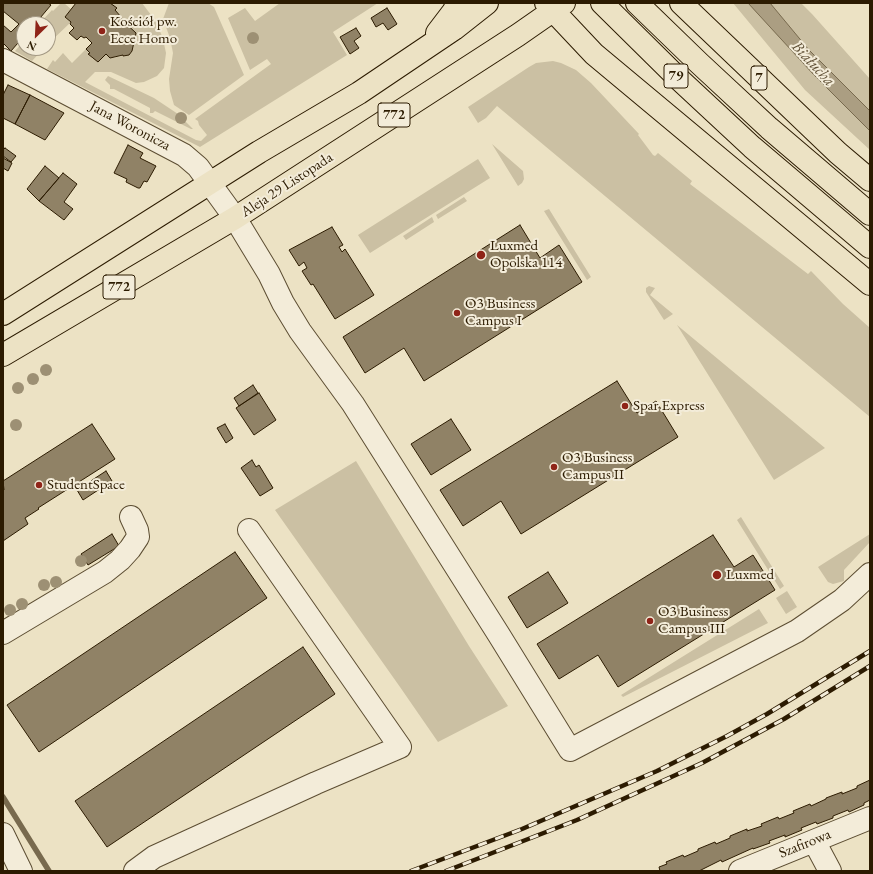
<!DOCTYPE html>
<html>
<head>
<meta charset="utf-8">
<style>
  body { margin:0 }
  #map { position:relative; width:873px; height:874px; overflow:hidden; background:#ece2c4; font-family:"EB Garamond",serif }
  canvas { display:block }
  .frame { position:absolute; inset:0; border:4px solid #2c1b01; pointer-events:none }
  .north { position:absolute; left:16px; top:16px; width:40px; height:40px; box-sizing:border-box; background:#f3ecd9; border:1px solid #a39883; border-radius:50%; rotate:204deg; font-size:11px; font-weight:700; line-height:16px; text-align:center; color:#2c1b01 }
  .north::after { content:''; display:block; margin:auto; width:14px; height:18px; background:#8f2418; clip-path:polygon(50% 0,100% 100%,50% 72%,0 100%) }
</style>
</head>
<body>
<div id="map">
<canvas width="873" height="874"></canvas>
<div class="frame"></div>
<div class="north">N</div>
</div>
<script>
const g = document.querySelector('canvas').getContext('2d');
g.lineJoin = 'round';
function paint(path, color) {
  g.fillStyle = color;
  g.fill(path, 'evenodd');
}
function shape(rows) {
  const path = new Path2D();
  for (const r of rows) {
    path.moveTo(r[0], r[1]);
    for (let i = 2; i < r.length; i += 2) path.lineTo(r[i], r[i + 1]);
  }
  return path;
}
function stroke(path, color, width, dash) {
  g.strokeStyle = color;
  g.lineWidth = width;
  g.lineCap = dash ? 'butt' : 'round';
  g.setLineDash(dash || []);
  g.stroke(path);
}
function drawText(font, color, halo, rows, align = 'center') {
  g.font = font + ' "EB Garamond",serif';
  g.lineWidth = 4;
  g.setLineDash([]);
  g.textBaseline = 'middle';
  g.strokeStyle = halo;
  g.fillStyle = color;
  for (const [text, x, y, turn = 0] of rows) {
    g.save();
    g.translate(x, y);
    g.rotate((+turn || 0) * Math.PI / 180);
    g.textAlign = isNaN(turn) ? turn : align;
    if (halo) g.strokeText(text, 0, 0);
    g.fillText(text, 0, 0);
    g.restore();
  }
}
paint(shape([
  [61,3,64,3,72,10,65,17,71,22,48,44,48,24,39,24,52,10,53,11],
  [110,3,142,3,148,11,156,21,163,39,166,53,164,68,157,76,144,82,136,83,111,72,95,72,85,82,196,140,201,141,207,135,199,125,198,121,195,119,271,64,267,59,250,70,228,18,245,8,255,21,280,3,378,3,333,32,347,55,200,147,47,69,53,60,55,62,63,53,72,63,86,49,93,59,106,54,111,58,129,55,132,51,133,46,129,26,121,19,122,17,115,10,117,8],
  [169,3,208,3,214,7,244,75,189,115,174,105,170,91,169,79,173,53,170,38,163,19],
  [733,3,801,3,812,14,870,79,870,150,805,90],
  [24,41,24,48,44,48,32,61,15,51],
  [553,61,561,63,576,70,591,83,639,134,638,135,653,155,655,156,658,153,692,181,690,184,808,274,811,271,843,304,870,328,870,417,497,106,486,118,478,123,468,107,529,67,536,63],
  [108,76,154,98,178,114,193,129,191,129,155,111,153,113,150,113,150,108,114,89,110,89,110,85,105,80],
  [492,144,523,171,524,179,522,183,518,186],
  [478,159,490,178,370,253,358,235],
  [464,197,467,201,438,219,436,215],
  [549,209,591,277,587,280,544,211],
  [432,217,434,222,406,240,403,236],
  [649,286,655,288,650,295,673,314,664,320,646,292,646,288],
  [677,325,825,448,774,480],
  [356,461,469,646,508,706,438,742,400,687,275,510],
  [741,517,784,586,780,589,737,520],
  [870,534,870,542,844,570,844,581,833,584,828,582,818,567],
  [787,591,797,607,786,614,776,598],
  [759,609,768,623,623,697,621,695]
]), '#cbc0a3');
const water = shape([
  [748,3,770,3,809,50,870,111,870,131,814,75,748,3]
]);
paint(water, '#ab9e82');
stroke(water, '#786a4e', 1);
stroke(shape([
  [3,797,49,871]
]), '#786a4e', 5.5);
const building = shape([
  [3,3,48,3,51,5,35,24,24,24,24,36,11,51,3,43,3,25,11,32,19,24,3,11,3,3],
  [76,3,110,3,117,8,115,10,122,18,121,19,136,33,132,51,129,55,123,56,123,55,110,58,106,54,98,62,88,54,90,53,86,49,92,43,86,37,84,38,81,36,77,40,69,33,74,28,70,24,71,22,65,17,76,3],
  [387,8,397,24,388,30,383,23,376,27,371,18,387,8],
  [356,28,361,36,354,41,359,48,350,54,340,37,356,28],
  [8,85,30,95,15,124,3,118,3,95,8,85],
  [30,95,64,113,45,140,15,124,30,95],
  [128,145,143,153,140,158,156,166,147,182,144,181,140,188,138,188,126,182,127,179,114,173,128,145],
  [5,148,16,156,11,162,3,156,3,150,5,148],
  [3,158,12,163,8,171,3,168,3,158],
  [45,166,59,178,39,201,27,189,45,166],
  [63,173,77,184,64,202,73,209,64,220,39,201,63,173],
  [520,225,540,258,559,245,582,282,424,381,404,348,365,373,343,337,520,225],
  [332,227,343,245,339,247,342,252,345,249,374,295,335,319,313,284,311,285,302,271,307,268,304,262,299,266,289,250,332,227],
  [617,381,637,413,656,401,678,437,521,534,501,501,463,526,440,490,617,381],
  [253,385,258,393,239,406,234,398,253,385],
  [259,393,276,420,254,435,236,408,259,393],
  [451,419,471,450,431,475,411,444,451,419],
  [92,424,115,459,38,508,39,509,25,518,28,524,3,541,3,491,4,490,3,481,92,424],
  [225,424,233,438,226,443,217,428,225,424],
  [252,460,256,467,259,465,273,488,260,496,241,468,252,460],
  [106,471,112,481,83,500,77,490,106,471],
  [112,534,119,546,88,565,81,554,112,534],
  [713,535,734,567,753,555,775,590,618,687,598,655,559,679,537,644,713,535],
  [235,552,267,598,39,752,7,705,235,552],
  [548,572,568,603,527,628,508,597,548,572],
  [303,647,335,694,107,847,75,801,303,647],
  [870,780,870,800,864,803,864,805,849,812,848,810,833,816,833,818,817,824,816,822,801,828,802,830,785,837,785,835,769,841,770,843,753,849,753,848,722,862,721,860,699,871,660,871,659,867,667,864,666,862,683,855,684,857,698,851,698,849,715,842,716,844,730,838,730,836,747,829,747,831,762,826,761,824,778,817,779,819,794,813,793,811,810,804,811,806,826,799,826,798,842,792,842,794,857,788,857,786,870,780]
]);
paint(building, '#908266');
stroke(building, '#2c1b01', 1);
const minor = shape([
  [3,60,184,155,198,167,235,218,269,274,283,303,300,331,353,404,499,635,570,750,797,631,842,600,870,574],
  [3,633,105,572,120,560,130,549,138,537,137,530,131,517],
  [3,834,21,871],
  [814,841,830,871],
  [135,871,154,857,316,783,400,747,249,530],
  [740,871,870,818]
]);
const major = shape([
  [546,3,594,54,870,284],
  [602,3,681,81,752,147,870,247],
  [637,3,699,63,769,128,870,214],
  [681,3,838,153,870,180],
  [437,33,453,12,458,3],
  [3,314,259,152,359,93,454,29,487,3],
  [3,355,235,218,518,35,564,3]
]);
stroke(minor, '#5c4d32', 24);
stroke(major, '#2c1b01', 24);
stroke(minor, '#f3ecd9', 22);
stroke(major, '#ece2c4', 22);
const rail = shape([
  [411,871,522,829,657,771,727,736,767,714,870,651],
  [446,871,577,820,702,763,784,719,870,666]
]);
stroke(rail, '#2c1b01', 4.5);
stroke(rail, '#f3ecd9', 3, [9]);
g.fillStyle = '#9d9074';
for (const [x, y] of [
  [253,38],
  [181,118],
  [46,370],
  [33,379],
  [18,388],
  [16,425],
  [81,561],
  [56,582],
  [44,585],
  [22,604],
  [10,610]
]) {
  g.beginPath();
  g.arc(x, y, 6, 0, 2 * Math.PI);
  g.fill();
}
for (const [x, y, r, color] of [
  [102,31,4,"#8f2418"],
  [481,255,5,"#8f2418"],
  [457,313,4,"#8f2418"],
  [625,406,4,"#8f2418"],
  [554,467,4,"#8f2418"],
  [39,485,4,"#8f2418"],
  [717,575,5,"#8f2418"],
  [650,621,4,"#8f2418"]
]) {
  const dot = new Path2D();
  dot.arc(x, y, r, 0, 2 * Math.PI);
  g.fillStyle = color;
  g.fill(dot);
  stroke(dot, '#f3ecd9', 1.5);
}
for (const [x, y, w] of [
  [676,76,24],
  [759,78,16],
  [394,115,32],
  [119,287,32]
]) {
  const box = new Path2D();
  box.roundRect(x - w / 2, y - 12, w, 24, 3);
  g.fillStyle = '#f3ecd9';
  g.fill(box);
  stroke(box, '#2c1b01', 1);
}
drawText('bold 14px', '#2c1b01', null, [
  ["79",676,76],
  ["7",759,78],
  ["772",394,115],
  ["772",119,287]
]);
drawText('15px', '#2c1b01', '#f3ecd9', [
  ["Kościół pw.",110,22],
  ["Ecce Homo",110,39],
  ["Luxmed",490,246],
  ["Opolska 114",490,263],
  ["O3 Business",465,304],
  ["Campus I",465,321],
  ["Spar Express",633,406],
  ["O3 Business",562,458],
  ["Campus II",562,475],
  ["StudentSpace",47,485],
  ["Luxmed",726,575],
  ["O3 Business",658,612],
  ["Campus III",658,629]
], 'left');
drawText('15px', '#2c1b01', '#f3ecd9', [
  ["Jana Woronicza",130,126,28],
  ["Aleja 29 Listopada",287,185,-33],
  ["Szafirowa",805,844,-22]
]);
drawText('italic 16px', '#5f4f35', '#f3ecd9', [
  ["Białucha",813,64,47]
]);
</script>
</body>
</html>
